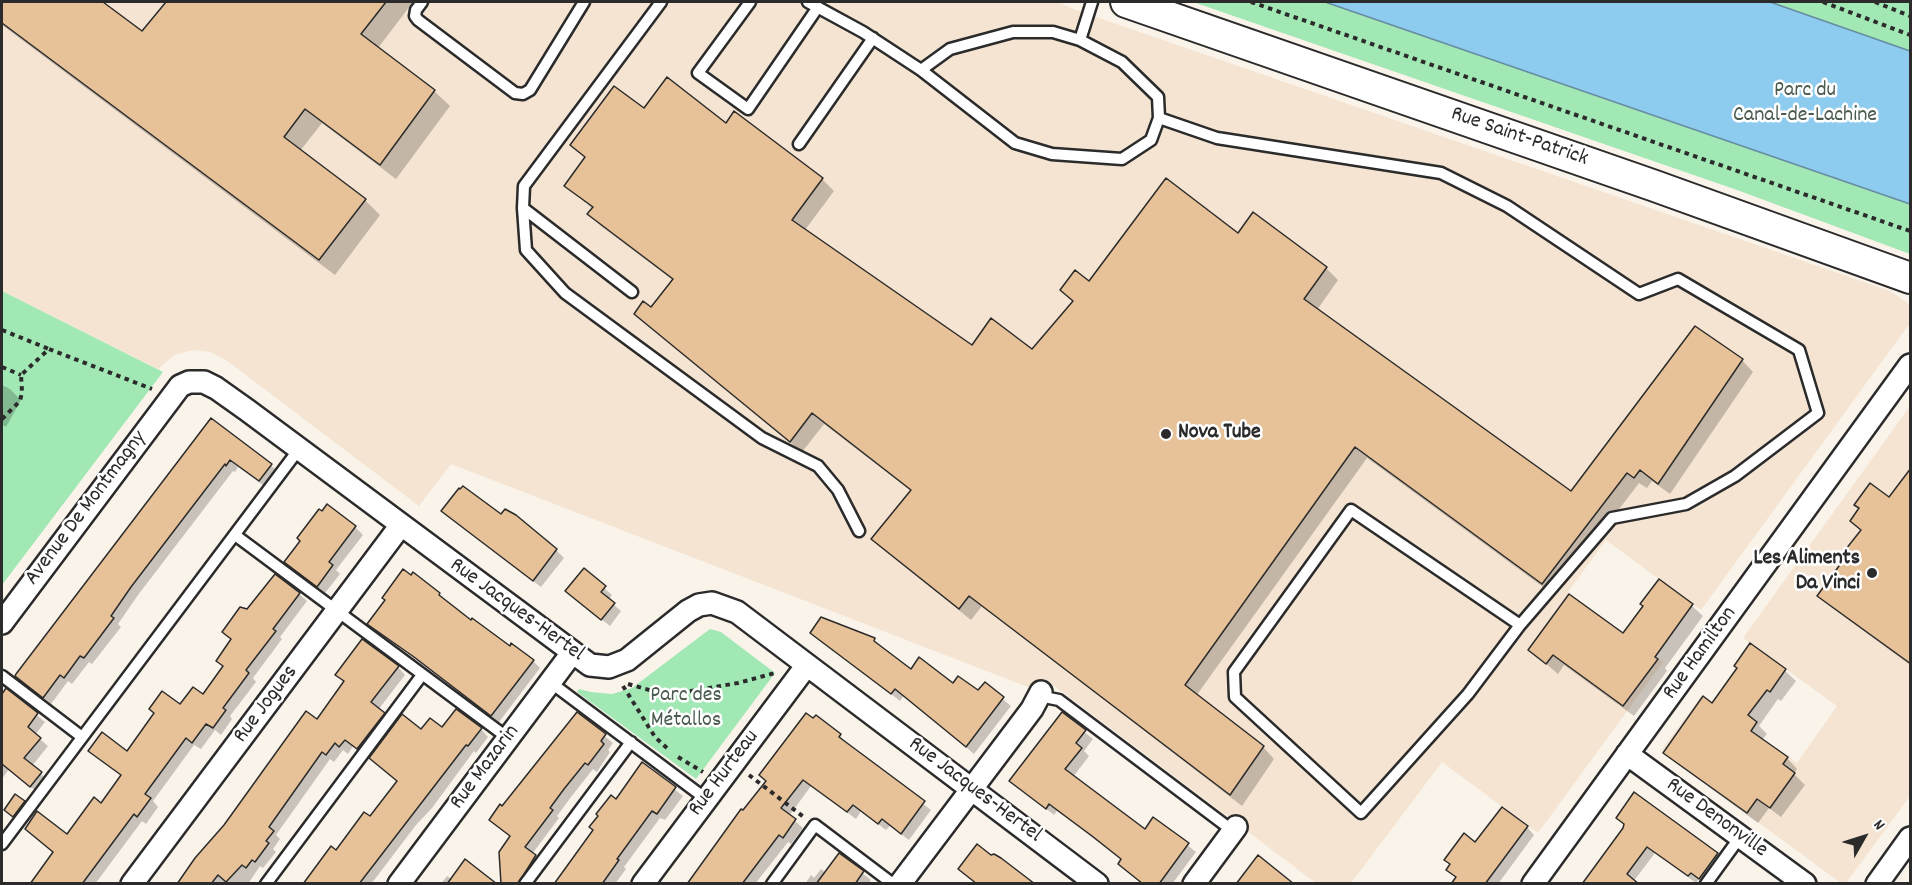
<!DOCTYPE html>
<html>
<head>
<meta charset="utf-8">
<style>
  body { margin:0 }
  #map { position:relative; width:1912px; height:885px; overflow:hidden; background:#faf3ea; font-family:Dekko,sans-serif }
  canvas { display:block }
  .frame { position:absolute; inset:0; border:3px solid #2b2b2b; pointer-events:none }
  .north { position:absolute; left:1834px; top:807px; width:60px; height:60px; -webkit-text-stroke:4px #fff; paint-order:stroke; rotate:51deg; font-size:16px; font-weight:700; line-height:24px; text-align:center; color:#2b2b2b }
  .north::after { content:''; display:block; margin:auto; width:21px; height:27px; background:#2b2b2b; clip-path:polygon(50% 0,100% 100%,50% 72%,0 100%) }
</style>
</head>
<body>
<div id="map">
<canvas width="1912" height="885"></canvas>
<div class="frame"></div>
<div class="north">N</div>
</div>
<script>
const g = document.querySelector('canvas').getContext('2d');
g.lineJoin = 'round';
function paint(path, color) {
  g.fillStyle = color;
  g.fill(path, 'evenodd');
}
function shape(rows) {
  const path = new Path2D();
  for (const r of rows) {
    path.moveTo(r[0], r[1]);
    for (let i = 2; i < r.length; i += 2) path.lineTo(r[i], r[i + 1]);
  }
  return path;
}
function stroke(path, color, width, dash) {
  g.strokeStyle = color;
  g.lineWidth = width;
  g.lineCap = dash ? 'butt' : 'round';
  g.setLineDash(dash || []);
  g.stroke(path);
}
function drawText(font, color, halo, rows, align = 'center') {
  g.font = font + ' Dekko,sans-serif';
  g.lineWidth = 5;
  g.setLineDash([]);
  g.textBaseline = 'middle';
  g.strokeStyle = halo;
  g.fillStyle = color;
  for (const [text, x, y, turn = 0] of rows) {
    g.save();
    g.translate(x, y);
    g.rotate((+turn || 0) * Math.PI / 180);
    g.textAlign = isNaN(turn) ? turn : align;
    if (halo) g.strokeText(text, 0, 0);
    g.fillText(text, 0, 0);
    g.restore();
  }
}
paint(shape([
  [2,2,1057,2,1076,10,1890,291,1910,305,1910,323,1701,610,1606,540,1568,592,1663,662,1538,833,1442,762,1351,883,1316,883,1049,682,1041,692,451,464,419,506,226,360,210,352,193,350,174,355,158,369,2,291],
  [1910,406,1910,796,1846,883,1841,883,1661,751,1702,695,1797,763,1837,706,1743,638]
]), '#f4e4d1');
paint(shape([
  [1193,2,1910,2,1910,254,1737,190],
  [2,291,163,372,2,585],
  [710,629,721,632,775,673,696,779,577,692,579,689,591,692,612,694,632,688]
]), '#a2e8b5');
const water = shape([
  [1325,2,1770,2,1910,51,1910,204,1325,2]
]);
paint(water, '#8eccef');
stroke(water, '#668ca1', 1.5);
paint(shape([
  [2,2,101,2,142,33,168,2,413,2,378,48,434,91,450,106,396,179,322,123,300,151,365,200,380,215,335,275,2,25],
  [644,110,726,125,734,113,822,179,834,191,805,230,972,347,1032,351,1074,302,1062,290,1238,235,1326,268,1338,280,1317,310,1572,493,1742,360,1753,372,1670,494,1652,481,1647,488,1639,483,1554,595,1367,458,1196,696,1263,747,1274,759,1242,806,982,606,971,620,884,550,873,539,911,491,824,424,802,452,636,313,651,310,674,281,601,226,589,214,593,209,566,185,586,158,572,145],
  [2,385,10,389,21,400,6,427,2,424],
  [212,420,279,472,267,488,238,467,235,472,233,471,138,595,118,624,121,627,92,664,89,662,72,684,68,681,51,704,17,676],
  [1910,471,1910,665,1831,607,1819,596,1851,552,1862,531,1852,521,1890,499],
  [501,516,556,550,564,558,541,587,451,518],
  [355,527,363,535,336,570,340,574,325,593,286,562],
  [584,571,612,595,608,600,621,611,610,626,575,599],
  [412,577,439,594,446,601,445,602,510,648,533,661,540,668,499,722,369,624],
  [1659,581,1692,606,1703,616,1665,668,1667,671,1634,716,1564,665,1558,674,1530,650,1623,635,1645,606],
  [299,594,307,601,280,637,282,639,253,678,256,682,230,716,232,719,221,735,215,730,201,749,194,745,153,801,158,807,146,824,142,821,95,884,32,884,54,853,27,829,37,813,67,836,102,805,122,776,90,751,128,753,181,706,203,696,225,667,232,640,248,611],
  [812,632,874,640,911,671,979,693,985,684,1011,706,974,754,904,695,900,701],
  [1750,645,1785,671,1796,681,1781,701,1778,699,1759,726,1767,734,1762,740,1787,758,1797,769,1794,774,1805,785,1781,817,1769,808,1758,823,1676,763,1665,752,1712,705,1739,669],
  [398,667,405,675,378,710,391,721,365,756,353,746,348,754,343,750,334,762,330,759,276,835,280,839,273,849,276,852,263,868,260,866,248,884,185,884,317,721,344,683,337,675],
  [6,690,45,722,35,735,48,746,32,766,48,780,38,793,9,769,2,779,2,696],
  [577,714,613,743,608,750,610,752,597,772,593,769,571,797,557,816,559,818,532,854,543,864,529,884,503,884,511,837,503,808],
  [1062,714,1093,739,1084,751,1089,756,1073,777,1145,831,1154,819,1196,852,1172,884,1143,884,1119,864,1122,860,1057,811,1054,815,1011,781],
  [443,729,481,729,488,737,476,753,474,751,432,808,416,825,375,879,370,884,304,884,370,819,398,782,422,731],
  [840,736,847,743,846,744,931,810,909,840,890,826,886,830,861,811,856,819,811,786,789,816,803,828,791,844,788,842,755,884,689,884,744,813],
  [642,764,683,796,665,820,660,818,624,867,626,869,615,884,555,884],
  [24,803,27,806,17,819,10,813],
  [1618,818,1717,854,1725,862,1705,884,1699,879,1696,883,1655,853,1633,882,1584,884,1624,828,1625,825],
  [1527,827,1534,835,1498,884,1453,884,1457,878,1448,870,1476,845],
  [840,855,871,880,868,884,805,884,811,875,814,878,821,869,826,873],
  [447,876,452,879,494,884,441,884]
]), '#0003');
const building = shape([
  [2,2,103,2,142,31,166,2,386,2,361,34,435,90,380,165,305,109,284,137,366,199,319,260,2,23,2,2],
  [667,77,726,123,734,111,823,178,792,220,972,345,991,318,1032,349,1073,301,1060,290,1075,270,1089,281,1166,178,1238,233,1253,212,1327,267,1304,299,1571,491,1695,326,1743,359,1658,484,1640,470,1634,478,1627,473,1542,584,1355,447,1185,685,1264,746,1230,795,969,596,959,609,871,539,911,490,812,413,790,442,634,314,643,301,651,307,673,279,587,214,593,207,564,186,585,157,570,145,614,86,644,108,667,77],
  [211,418,272,464,259,481,230,460,226,466,225,464,131,587,111,616,114,618,84,658,80,656,64,678,60,675,43,698,15,676,16,674,211,418],
  [1911,468,1911,664,1817,596,1850,551,1846,549,1861,530,1850,521,1859,508,1854,505,1870,483,1889,497,1911,468],
  [463,486,501,514,505,509,516,515,557,549,533,581,441,511,459,488,460,489,463,486],
  [327,504,356,526,329,562,333,565,317,587,284,562,300,541,297,538,319,509,322,511,327,504],
  [584,568,606,586,601,592,615,603,601,620,565,591,584,568],
  [403,569,411,575,413,572,440,593,439,595,471,620,472,618,510,646,511,643,534,660,491,716,414,657,367,624,385,600,382,598,403,569],
  [275,574,300,593,273,629,276,631,246,670,249,673,223,708,226,710,213,728,206,724,192,743,186,738,145,794,151,798,137,817,134,814,82,884,30,884,53,852,25,829,37,811,67,834,94,797,101,803,121,775,88,751,102,732,127,751,154,713,149,709,162,691,180,704,193,687,203,694,223,666,216,661,231,639,222,632,240,607,247,609,275,574],
  [1659,579,1693,604,1655,657,1658,659,1623,706,1553,655,1546,664,1528,650,1569,594,1623,633,1643,606,1640,604,1659,579],
  [821,617,875,638,874,641,911,669,919,657,953,683,958,676,978,690,985,682,1004,697,966,747,895,689,891,694,810,633,821,617],
  [362,639,399,666,371,702,385,713,357,749,345,740,339,747,335,743,326,755,322,752,269,827,274,831,266,841,269,843,255,862,252,860,246,868,242,865,226,882,218,875,211,884,177,884,195,858,224,825,306,711,317,719,344,681,335,675,362,639],
  [1750,643,1786,669,1770,692,1767,690,1748,715,1757,722,1751,731,1788,757,1783,764,1795,773,1770,808,1757,799,1747,813,1663,753,1703,696,1712,703,1737,668,1734,666,1750,643],
  [6,688,38,713,28,727,41,738,24,758,42,772,30,787,2,764,2,694,6,688],
  [456,709,482,728,468,746,466,745,359,884,303,884,331,846,336,850,364,812,370,816,397,781,369,758,402,714,421,729,430,718,442,727,456,709],
  [577,712,606,734,601,741,604,744,588,765,585,763,564,789,550,808,553,810,525,847,536,855,518,884,501,884,499,852,510,836,489,820,500,804,502,806,577,712],
  [1062,712,1086,730,1076,743,1082,748,1065,769,1145,829,1153,817,1189,843,1159,884,1143,884,1118,864,1121,859,1092,836,1049,804,1046,809,1009,781,1062,712],
  [806,713,813,718,816,715,841,734,839,737,925,801,901,834,882,819,878,824,853,805,847,812,803,780,781,808,796,819,783,838,779,835,742,884,687,884,741,809,743,810,766,781,759,775,806,713],
  [642,762,676,787,657,814,652,811,617,859,619,860,602,884,554,884,593,830,589,827,598,816,596,814,611,795,616,799,642,762],
  [1634,792,1718,853,1699,879,1691,873,1688,876,1647,847,1627,874,1639,884,1582,884,1623,828,1624,824,1616,818,1634,792],
  [15,794,25,801,13,817,4,810,15,794],
  [1502,807,1528,826,1485,884,1451,884,1456,877,1446,870,1450,864,1444,860,1464,833,1475,842,1502,807],
  [977,844,991,855,994,854,1001,858,1035,884,977,884,958,869,977,844],
  [839,853,864,871,855,884,816,884,839,853],
  [1258,855,1294,884,1236,884,1258,855],
  [465,859,497,884,447,884,465,859]
]);
paint(building, '#e7c298');
stroke(building, '#2b2b2b', 1.5);
const service = shape([
  [422,2,416,10,415,16,418,20,515,93,523,94,530,90,584,2],
  [661,2,524,186,523,208,526,250,565,293,762,438,818,466,838,490,859,531],
  [750,2,698,73,748,109,818,7],
  [808,2,863,32,921,70,1015,143,1052,154,1122,159,1151,140,1159,118,1158,97,1122,62,1080,40,1092,2],
  [921,70,950,49,1013,32,1053,32,1080,40],
  [1159,118,1217,138,1441,173,1507,206,1639,294,1678,279,1799,350,1818,413,1735,476,1686,504,1612,518,1520,625,1468,694,1361,813,1235,697,1234,672,1351,510,1520,625],
  [799,144,873,38],
  [523,208,632,292],
  [235,535,508,738],
  [2,676,82,737],
  [550,682,706,799],
  [1039,696,1059,700,1233,831],
  [2,844,299,449],
  [266,884,422,675],
  [525,884,631,742],
  [772,884,815,825,893,884],
  [1706,884,1740,837]
]);
const minor = shape([
  [2,623,180,386,189,382,204,382,216,388,247,410,590,665,609,667,627,660,688,611,699,605,712,603,737,612,1097,884],
  [1627,754,1805,884],
  [132,884,401,525],
  [399,884,572,653],
  [643,884,807,665],
  [900,884,1032,709,1041,692],
  [1194,884,1236,827],
  [1533,884,1910,365],
  [1877,884,1910,838]
]);
const secondary = shape([
  [1126,2,1655,186,1910,278]
]);
stroke(service, '#2b2b2b', 15);
stroke(minor, '#2b2b2b', 26);
stroke(secondary, '#2b2b2b', 34);
stroke(shape([
  [1251,2,1910,231],
  [1823,2,1910,35],
  [1875,2,1910,16],
  [2,330,49,349],
  [2,367,21,375],
  [2,419,20,401,22,392,21,375,49,349,152,389],
  [628,684,653,691,685,692,738,683,775,673],
  [623,686,655,737,668,749],
  [678,757,703,772],
  [749,775,805,818]
]), '#2b2b2b', 4, [4.5, 4.5]);
stroke(service, '#fff', 10);
stroke(minor, '#fff', 21);
stroke(secondary, '#fff', 30);
for (const [x, y, r, color] of [
  [1166,434,6,"#2b2b2b"],
  [1872,573,6,"#2b2b2b"]
]) {
  const dot = new Path2D();
  dot.arc(x, y, r, 0, 2 * Math.PI);
  g.fillStyle = color;
  g.fill(dot);
  stroke(dot, '#fff', 2);
}
drawText('22px', '#495a4e', '#fff', [
  ["Parc du",1805,92],
  ["Canal-de-Lachine",1805,117],
  ["Parc des",686,697],
  ["Métallos",686,722]
]);
drawText('22px', '#2b2b2b', '#fff', [
  ["Rue Saint-Patrick",1519,138,19],
  ["Avenue De Montmagny",87,509,-53],
  ["Rue Jacques-Hertel",516,611,36],
  ["Rue Hamilton",1701,654,-54],
  ["Rue Jogues",267,705,-53],
  ["Rue Mazarin",486,768,-53],
  ["Rue Hurteau",725,774,-53],
  ["Rue Jacques-Hertel",974,791,37],
  ["Rue Denonville",1716,819,36]
]);
drawText('bold 22px', '#2b2b2b', '#fff', [
  ["Nova Tube",1178,434],
  ["Les Aliments",1860,560,"right"],
  ["Da Vinci",1860,585,"right"]
], 'left');
</script>
</body>
</html>
